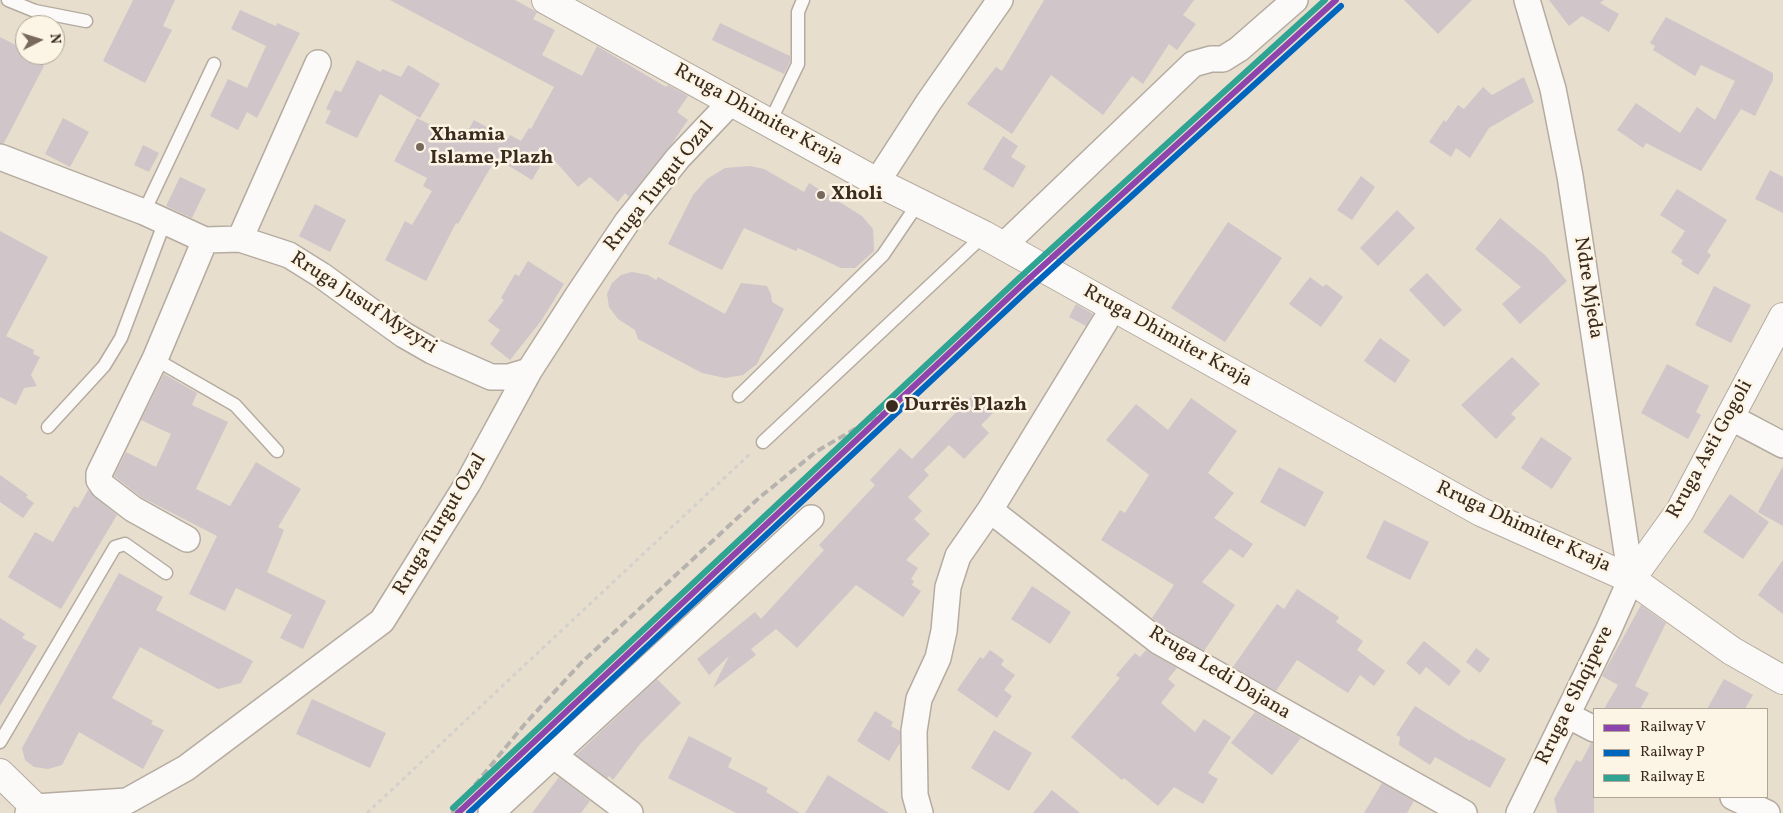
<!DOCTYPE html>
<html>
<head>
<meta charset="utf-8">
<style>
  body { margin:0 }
  #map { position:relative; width:1783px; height:813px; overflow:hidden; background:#e8dece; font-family:Vollkorn,serif }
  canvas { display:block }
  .legend { position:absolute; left:1593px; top:708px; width:175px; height:90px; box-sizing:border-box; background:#fcf5e5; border:1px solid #afa495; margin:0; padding:6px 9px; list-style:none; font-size:15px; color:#3b2a1e }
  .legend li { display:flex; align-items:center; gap:10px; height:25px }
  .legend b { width:25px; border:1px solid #afa495 }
  .north { position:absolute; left:15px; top:15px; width:50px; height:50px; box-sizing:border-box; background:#fcf5e5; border:1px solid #afa495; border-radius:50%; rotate:85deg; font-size:14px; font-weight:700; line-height:20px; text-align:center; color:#3b2a1e }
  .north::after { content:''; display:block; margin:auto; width:18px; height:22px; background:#78695c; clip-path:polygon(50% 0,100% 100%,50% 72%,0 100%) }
</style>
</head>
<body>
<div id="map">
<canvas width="1783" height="813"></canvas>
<ul class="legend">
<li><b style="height:6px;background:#8e44ad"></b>Railway V</li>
<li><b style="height:6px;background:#0065bd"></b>Railway P</li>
<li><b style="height:6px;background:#2fa492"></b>Railway E</li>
</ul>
<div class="north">N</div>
</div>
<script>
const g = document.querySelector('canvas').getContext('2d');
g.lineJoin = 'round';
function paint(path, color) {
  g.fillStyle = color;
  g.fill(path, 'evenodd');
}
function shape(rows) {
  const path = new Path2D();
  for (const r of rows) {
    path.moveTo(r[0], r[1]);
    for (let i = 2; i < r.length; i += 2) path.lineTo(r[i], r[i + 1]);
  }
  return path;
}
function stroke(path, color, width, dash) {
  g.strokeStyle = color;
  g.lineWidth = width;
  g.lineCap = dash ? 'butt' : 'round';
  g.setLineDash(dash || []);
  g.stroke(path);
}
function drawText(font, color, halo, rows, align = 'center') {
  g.font = font + ' Vollkorn,serif';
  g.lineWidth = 5;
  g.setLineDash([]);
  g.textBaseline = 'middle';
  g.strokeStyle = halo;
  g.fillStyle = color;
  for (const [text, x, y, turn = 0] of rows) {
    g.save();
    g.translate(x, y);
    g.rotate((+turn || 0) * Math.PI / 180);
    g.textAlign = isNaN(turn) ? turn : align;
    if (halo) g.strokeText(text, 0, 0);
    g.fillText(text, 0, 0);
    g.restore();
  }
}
paint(shape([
  [133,0,175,0,163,26,172,30,145,83,103,61],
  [390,0,515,0,537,12,533,19,555,30,542,55,582,76,597,46,666,87,668,85,688,96,677,112,688,120,673,142,629,197,625,193,618,202,590,177,578,187,548,153,532,180,496,158,458,224,456,223,426,281,385,260,405,221,412,225,432,191,423,186,427,178,394,161,417,118,462,141,474,120,508,139,510,135,521,141,529,128,531,129,554,87],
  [1044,0,1194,0,1183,15,1196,24,1177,50,1169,44,1143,84,1132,76,1103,115,1051,75,1012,134,967,104,996,67,1002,71],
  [1404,0,1472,0,1438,34],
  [1549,0,1604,0,1600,3,1619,14,1609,32,1582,16,1569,26],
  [240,10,276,26,277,23,300,33,257,118,247,112,238,130,210,116,228,79,247,88,266,46,231,29],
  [1666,17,1773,73,1773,80,1755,116,1741,109,1701,171,1646,143,1643,148,1617,130,1636,103,1680,133,1697,107,1715,120,1735,81,1701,65,1695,76,1653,50,1655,46,1650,43],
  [720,23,790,56,790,62,784,74,712,40],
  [0,37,25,50,25,55,32,55,30,58,44,66,4,143,0,143],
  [357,60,381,72,382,69,401,77,408,65,440,84,420,118,380,94,357,138,325,123,331,111,326,109,335,90,341,92],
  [1524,77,1534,102,1489,128,1470,158,1456,148,1451,157,1429,142,1444,120,1446,122,1458,105,1464,109,1483,87,1492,95],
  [63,118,89,132,70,167,45,154],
  [1003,136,1018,146,1011,157,1026,166,1013,188,983,169],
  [143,145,159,153,149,172,134,165],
  [750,166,764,169,804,192,809,183,862,216,873,229,874,251,855,268,841,268,798,248,796,251,744,228,722,270,668,244,693,195,707,179,725,168],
  [1770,170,1783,177,1783,213,1755,199],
  [1361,176,1375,187,1352,220,1337,210],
  [180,177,206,189,192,218,166,206],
  [1677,189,1727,220,1707,252,1711,255,1698,275,1681,264,1683,260,1671,252,1685,231,1660,215],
  [315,204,346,220,330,252,299,236],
  [1397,210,1415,228,1378,266,1360,248],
  [1500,218,1545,255,1567,281,1520,324,1502,304,1521,287,1475,249],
  [1228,222,1282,258,1225,342,1171,308],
  [0,231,48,257,6,336,34,350,33,354,40,357,31,375,37,386,24,388,16,405,0,397],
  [528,261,564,284,541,321,510,360,490,344,500,330,488,321,504,300,501,298,515,274,519,276],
  [632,272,648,275,656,280,658,277,725,314,741,283,767,286,771,294,772,302,784,309,757,364,743,375,725,378,702,373,638,339,635,330,618,319,609,307,607,294,612,283,621,275],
  [1427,273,1462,310,1444,327,1409,290],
  [1310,277,1323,287,1326,284,1343,297,1321,327,1289,304],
  [1714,286,1751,305,1731,343,1695,325],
  [1076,304,1093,314,1086,326,1069,317],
  [1380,338,1410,360,1395,383,1364,361],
  [1512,357,1540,384,1511,414,1516,418,1496,439,1461,405],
  [1667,364,1709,386,1696,412,1701,415,1688,439,1641,413],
  [164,374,197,393,192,405,228,422,196,489,230,506,256,462,301,489,278,527,284,530,267,572,326,601,303,649,280,638,292,615,236,588,225,611,189,594,217,536,141,497,114,476,126,452,156,467,171,434,141,420],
  [974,393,994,412,981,425,989,433,964,459,949,445,924,470,929,475,908,497,922,511,914,519,930,534,906,560,918,568,911,579,914,581,912,585,921,591,903,617,856,585,797,648,776,629,751,649,756,655,713,688,729,656,709,675,697,659,755,612,761,619,824,550,819,545,875,485,870,480,900,448,912,459],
  [1191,398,1237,431,1208,473,1234,493,1214,518,1253,544,1243,558,1230,549,1202,582,1235,605,1204,651,1166,629,1152,618,1174,585,1101,540,1120,510,1125,513,1149,475,1106,440,1136,404,1168,430],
  [1541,437,1572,458,1552,489,1521,468],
  [1783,466,1783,526,1758,512],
  [1279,467,1324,492,1305,527,1260,502],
  [0,475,28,495,26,497,34,503,23,518,0,502],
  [88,490,117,515,61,609,8,577,35,532,53,542,74,506,78,508],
  [1730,494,1769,522,1743,559,1703,532],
  [1384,520,1429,542,1410,580,1366,558],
  [1783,560,1783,614,1758,595],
  [119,573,163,597,156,610,253,661,241,683,218,689,140,647,112,698,153,721,151,724,164,730,143,769,79,732,62,765,48,769,34,767,25,760,22,748],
  [1032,586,1071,612,1050,644,1011,619],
  [1297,589,1339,617,1336,622,1363,641,1357,650,1385,671,1374,686,1360,675,1348,693,1297,660,1276,691,1233,667,1277,604,1284,609],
  [1641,605,1666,623,1635,686,1649,693,1640,709,1604,709,1618,685,1602,676],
  [0,618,25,634,22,638,37,646,0,706],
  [1424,641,1461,671,1449,686,1426,667,1420,675,1406,663],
  [1476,648,1490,659,1480,673,1466,662],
  [990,650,1004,660,1001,665,1015,675,1004,690,1012,696,997,718,957,690,980,657,983,659],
  [1146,650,1177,668,1168,679,1175,685,1161,703,1195,732,1204,719,1231,737,1208,773,1218,779,1203,804,1174,787,1158,806,1124,778,1122,780,1071,737,1120,678,1116,675,1135,653,1140,657],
  [657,679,681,703,640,744,613,780,609,776,607,778,576,755],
  [1724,679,1753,695,1745,709,1707,709],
  [312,699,386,733,370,768,296,734],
  [1415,706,1470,741,1471,739,1506,759,1490,788,1435,757,1430,765,1399,745,1400,737,1396,735],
  [875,711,893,722,891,726,900,731,900,743,889,761,857,741],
  [1255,712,1301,738,1272,775,1231,743],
  [994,730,1032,753,1009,791,971,768],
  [689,736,732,758,728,767,768,788,766,792,800,813,736,813,668,778],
  [1591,743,1594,743,1594,813,1557,813,1554,799,1576,760,1581,762],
  [828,775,889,813,805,813],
  [559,777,590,801,581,813,532,813],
  [1382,783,1414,801,1407,813,1364,813],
  [1052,790,1080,813,1033,813]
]), '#d0c5c8');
const service = shape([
  [8,0,35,11,86,21],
  [770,122,798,64,798,12,803,0],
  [144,212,214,64],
  [155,359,235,405,277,451],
  [739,396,883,255,919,202],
  [48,427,104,366,121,338,165,221],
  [763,442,984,235],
  [0,742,115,547,125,544,166,573]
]);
const minor = shape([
  [0,157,144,212,205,240,240,239,289,255,321,275,404,335,432,351,491,377,509,377,529,371],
  [877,182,928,103,1000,0],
  [240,239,318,63],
  [1003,246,1193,64,1211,59,1223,59,1239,49,1295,0],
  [1730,417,1783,445],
  [990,510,1158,641,1464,813],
  [187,539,133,509,103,486,99,480,99,474,155,359,205,240],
  [1567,715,1594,729],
  [553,755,630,813],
  [1733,797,1767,813],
  [28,813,35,807,127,801,186,768,382,621,468,483,529,371,578,295,627,222,678,158,732,101],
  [491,813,811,518],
  [920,813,915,795,914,731,919,699,938,658,944,631,948,587,958,556,990,510,1114,307],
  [1519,813,1608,631,1631,579,1570,176,1553,89,1527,0]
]);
const tertiary = shape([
  [546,0,877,182,984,235,1481,512,1631,579,1732,651,1783,680],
  [1631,579,1680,511,1783,317]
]);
const secondary = shape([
  [0,773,41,813]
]);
stroke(service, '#b4aca1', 15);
stroke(minor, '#b4aca1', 28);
stroke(tertiary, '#b4aca1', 30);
stroke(secondary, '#b4aca1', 30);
stroke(shape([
  [367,813,752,452]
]), '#d4d0cb', 3, [4, 4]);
stroke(service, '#fcfaf8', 12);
stroke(minor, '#fcfaf8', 25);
stroke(tertiary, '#fcfaf8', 28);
stroke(secondary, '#fcfaf8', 28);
stroke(shape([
  [452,813,524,725,581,663,760,497,817,451,893,407]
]), '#b6b3af', 4, [8, 4]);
stroke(shape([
  [458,813,1022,285,1336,0]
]), '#8e44ad', 6);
stroke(shape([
  [469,813,1027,291,1341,6]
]), '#0065bd', 6);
stroke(shape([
  [453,808,1017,280,1325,0]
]), '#2fa492', 6);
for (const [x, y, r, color] of [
  [420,147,5,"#78695c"],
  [821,195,5,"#78695c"],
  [892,406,7,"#3b2a1e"]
]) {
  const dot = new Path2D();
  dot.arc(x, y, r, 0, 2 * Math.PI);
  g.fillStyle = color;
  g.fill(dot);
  stroke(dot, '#fcf5e5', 2);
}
drawText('20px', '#3b2a1e', '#fcf5e5', [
  ["Rruga Dhimiter Kraja",758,116,29],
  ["Rruga Turgut Ozal",660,187,-51],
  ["Ndre Mjeda",1587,288,81],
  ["Rruga Jusuf Myzyri",363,304,33],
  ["Rruga Dhimiter Kraja",1167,337,29],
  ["Rruga Asti Gogoli",1711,450,-61],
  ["Rruga Turgut Ozal",441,525,-59],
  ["Rruga Dhimiter Kraja",1523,528,25],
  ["Rruga Ledi Dajana",1219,674,31],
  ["Rruga e Shqipeve",1576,696,-64]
]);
drawText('bold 20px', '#3b2a1e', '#fcf5e5', [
  ["Xhamia",430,136],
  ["Islame,Plazh",430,159],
  ["Xholi",831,195]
], 'left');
drawText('bold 20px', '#3b2a1e', '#fcf5e5', [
  ["Durrës Plazh",904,406]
], 'left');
</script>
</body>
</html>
